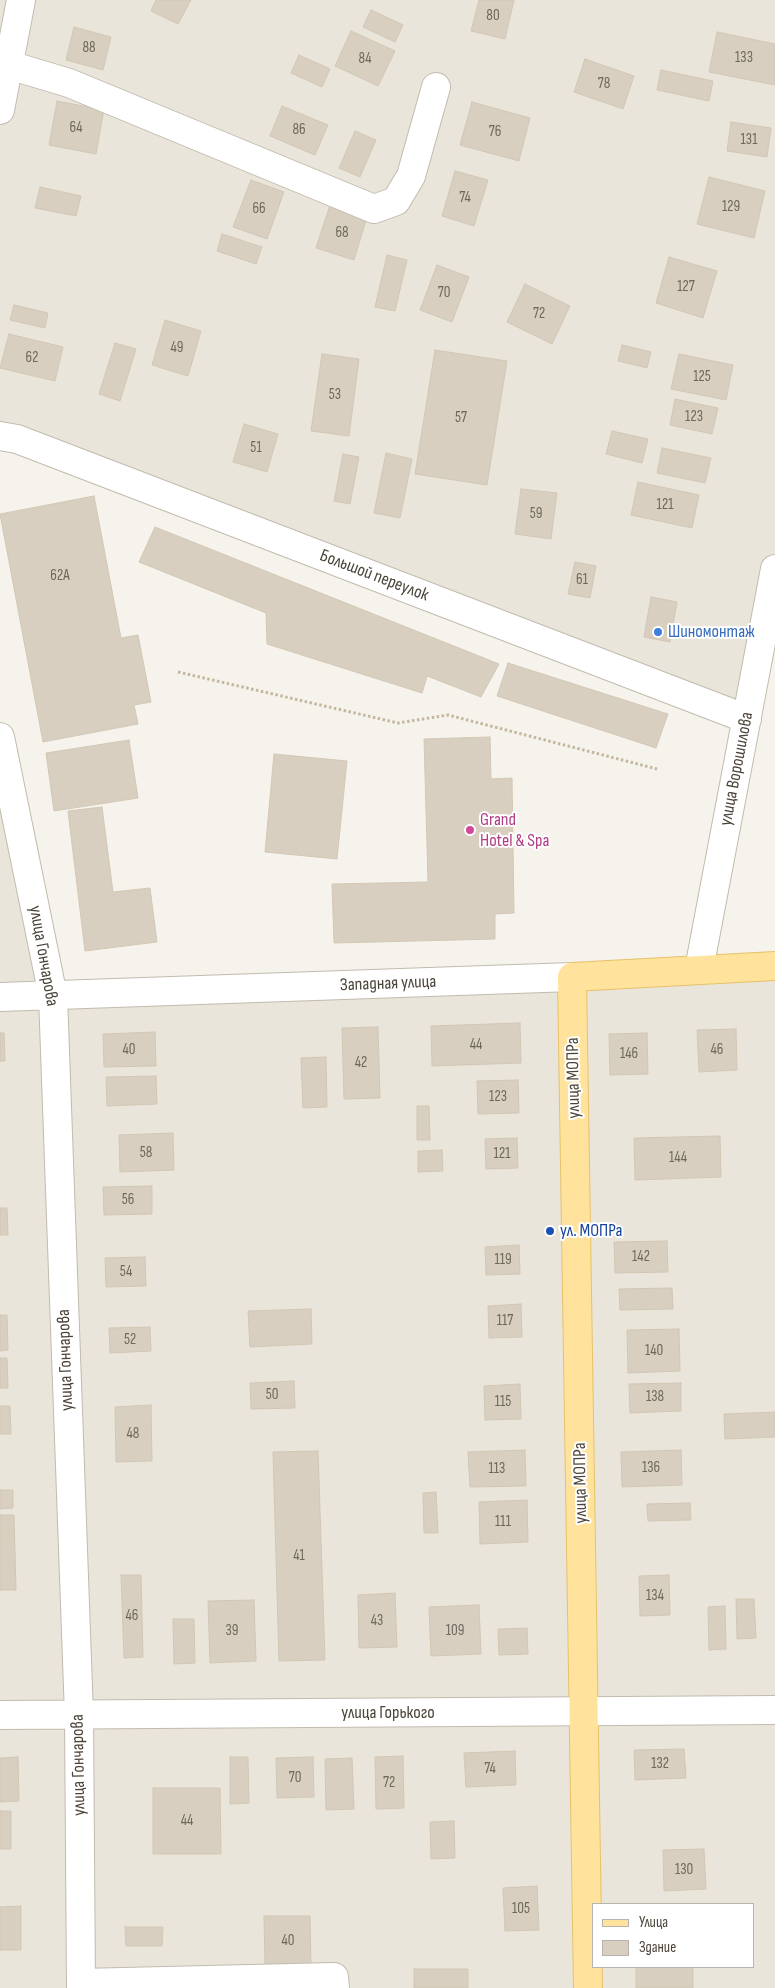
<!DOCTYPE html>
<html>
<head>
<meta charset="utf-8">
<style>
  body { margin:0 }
  #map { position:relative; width:775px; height:1988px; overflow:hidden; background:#f6f3ec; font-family:"Sofia Sans Condensed",sans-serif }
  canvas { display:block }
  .legend { position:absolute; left:592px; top:1903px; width:162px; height:65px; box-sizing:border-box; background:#fff; border:1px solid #b7b4b0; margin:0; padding:6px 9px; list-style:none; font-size:15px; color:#4b4439 }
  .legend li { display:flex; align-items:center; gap:10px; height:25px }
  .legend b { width:25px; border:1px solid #b7b4b0 }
</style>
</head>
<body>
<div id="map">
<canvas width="775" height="1988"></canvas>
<ul class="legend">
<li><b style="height:6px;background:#ffe39c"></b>Улица</li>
<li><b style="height:14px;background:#d8cfc1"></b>Здание</li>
</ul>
</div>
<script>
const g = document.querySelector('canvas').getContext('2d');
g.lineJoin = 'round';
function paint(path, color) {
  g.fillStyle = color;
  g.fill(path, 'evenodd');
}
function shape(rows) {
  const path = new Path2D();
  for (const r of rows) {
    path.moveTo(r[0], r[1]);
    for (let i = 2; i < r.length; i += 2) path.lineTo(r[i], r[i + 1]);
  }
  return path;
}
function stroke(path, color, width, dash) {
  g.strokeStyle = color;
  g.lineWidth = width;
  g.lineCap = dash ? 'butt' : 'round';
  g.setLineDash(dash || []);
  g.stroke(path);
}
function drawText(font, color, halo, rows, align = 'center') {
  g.font = font + ' "Sofia Sans Condensed",sans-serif';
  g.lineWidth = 4;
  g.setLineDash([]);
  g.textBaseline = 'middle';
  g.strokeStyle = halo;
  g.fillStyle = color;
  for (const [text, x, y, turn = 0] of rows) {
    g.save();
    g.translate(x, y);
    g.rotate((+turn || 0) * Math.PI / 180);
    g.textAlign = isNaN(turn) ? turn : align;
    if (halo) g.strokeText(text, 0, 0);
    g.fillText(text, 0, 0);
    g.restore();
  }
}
paint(shape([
  [0,0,775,0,775,630,747,719,0,436],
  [0,737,54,996,775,966,775,1988,0,1988],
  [594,1904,754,1904,754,1967,594,1967]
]), '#eae5da');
const building = shape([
  [156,0,191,0,178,24,151,11,156,0],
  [479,0,514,0,505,39,471,31,479,0],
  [371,10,403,25,395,42,363,27,371,10],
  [74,27,111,37,103,70,66,60,74,27],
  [351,31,395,51,378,86,335,66,351,31],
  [717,32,775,44,775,85,709,72,717,32],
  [299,55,330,69,322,87,291,73,299,55],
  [585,59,634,76,623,109,574,92,585,59],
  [661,70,713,81,709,101,657,90,661,70],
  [57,101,104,110,96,154,49,145,57,101],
  [472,102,530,118,519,161,460,145,472,102],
  [282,106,328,125,315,155,270,136,282,106],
  [731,122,771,128,767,157,727,151,731,122],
  [355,131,376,140,360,177,339,168,355,131],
  [455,171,488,180,474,226,442,216,455,171],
  [709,177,765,191,754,238,697,224,709,177],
  [251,180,284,192,267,239,233,227,251,180],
  [40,187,81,196,76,216,35,208,40,187],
  [330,205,367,217,354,260,316,248,330,205],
  [222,234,262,247,256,264,217,251,222,234],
  [387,255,407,260,395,311,375,307,387,255],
  [669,257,717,271,703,318,656,303,669,257],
  [437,265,469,277,452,322,420,310,437,265],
  [525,284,570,306,552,344,507,322,525,284],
  [14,305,48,313,45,328,10,320,14,305],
  [165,320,201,331,188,376,152,365,165,320],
  [9,334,63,347,55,381,0,368,9,334],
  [115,343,136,349,120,401,99,394,115,343],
  [622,345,651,352,647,368,618,361,622,345],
  [435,350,507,361,487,485,415,474,435,350],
  [322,354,359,359,349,436,311,431,322,354],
  [679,354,733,365,726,400,671,389,679,354],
  [675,399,718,408,712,434,670,425,675,399],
  [244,424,278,434,267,472,233,462,244,424],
  [612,431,648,439,642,463,606,454,612,431],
  [662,448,711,458,705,483,657,473,662,448],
  [386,453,412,459,400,518,374,513,386,453],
  [343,454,359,457,350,504,334,501,343,454],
  [638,482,699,495,692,528,631,515,638,482],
  [521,489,557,493,551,539,515,534,521,489],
  [94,496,121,638,138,635,151,702,134,705,138,724,43,742,0,514,94,496],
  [155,527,499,664,481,697,427,676,422,693,267,644,266,613,139,562,155,527],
  [575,562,596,566,590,598,568,594,575,562],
  [651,597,677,602,670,642,644,637,651,597],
  [508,663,668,714,656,748,497,696,508,663],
  [490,737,491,779,512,778,514,913,495,914,495,939,334,943,332,884,428,882,424,739,490,737],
  [129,740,138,798,54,811,46,753,129,740],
  [274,754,347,761,337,859,265,852,274,754],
  [102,807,113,892,150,888,157,942,85,951,68,811,102,807],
  [520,1023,521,1063,432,1066,431,1026,520,1023],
  [378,1027,380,1098,344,1099,342,1028,378,1027],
  [736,1029,737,1070,699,1072,697,1030,736,1029],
  [155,1032,156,1066,104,1067,103,1034,155,1032],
  [0,1033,4,1033,5,1061,0,1061,0,1033],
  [647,1033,648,1074,610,1075,609,1034,647,1033],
  [326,1057,327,1107,303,1108,301,1058,326,1057],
  [156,1076,157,1104,107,1106,106,1077,156,1076],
  [518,1080,519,1113,478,1114,477,1081,518,1080],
  [417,1106,429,1106,430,1140,417,1140,417,1106],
  [173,1133,174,1170,120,1172,119,1135,173,1133],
  [720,1136,721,1177,635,1180,634,1138,720,1136],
  [517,1138,518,1168,486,1169,485,1139,517,1138],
  [442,1150,443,1171,418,1172,418,1151,442,1150],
  [152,1186,152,1214,104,1215,103,1187,152,1186],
  [0,1208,7,1208,8,1235,0,1235,0,1208],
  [667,1241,668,1272,615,1273,614,1242,667,1241],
  [519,1245,520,1274,486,1275,485,1247,519,1245],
  [145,1257,146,1286,106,1287,105,1258,145,1257],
  [672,1288,673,1309,620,1310,619,1289,672,1288],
  [521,1304,522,1337,489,1338,488,1306,521,1304],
  [311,1309,312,1344,250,1347,248,1311,311,1309],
  [0,1315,7,1315,8,1350,0,1351,0,1315],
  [150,1327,151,1351,110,1353,109,1328,150,1327],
  [679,1329,680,1371,628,1373,627,1330,679,1329],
  [0,1358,7,1358,8,1388,0,1388,0,1358],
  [294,1381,295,1408,251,1409,250,1383,294,1381],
  [681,1383,681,1411,630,1413,629,1384,681,1383],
  [520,1384,521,1419,485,1420,484,1386,520,1384],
  [151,1405,152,1461,116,1462,115,1407,151,1405],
  [0,1406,10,1406,11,1434,0,1434,0,1406],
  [775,1412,775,1437,725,1439,724,1414,775,1412],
  [525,1450,526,1486,470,1487,468,1452,525,1450],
  [681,1450,682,1485,622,1487,621,1452,681,1450],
  [318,1451,325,1660,279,1661,273,1452,318,1451],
  [0,1490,13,1490,13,1508,0,1509,0,1490],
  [436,1492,438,1533,424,1533,423,1493,436,1492],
  [527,1500,528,1542,480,1544,479,1502,527,1500],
  [690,1503,691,1520,648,1521,647,1504,690,1503],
  [0,1515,14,1515,16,1590,0,1590,0,1515],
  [121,1575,141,1575,143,1657,124,1658,121,1575],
  [669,1575,670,1615,640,1616,639,1576,669,1575],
  [395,1593,397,1647,359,1648,358,1595,395,1593],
  [736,1599,754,1599,756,1638,737,1639,736,1599],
  [254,1600,256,1661,210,1663,208,1601,254,1600],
  [479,1605,481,1654,431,1656,429,1607,479,1605],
  [725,1606,726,1649,709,1650,708,1607,725,1606],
  [173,1619,194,1619,195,1663,174,1664,173,1619],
  [527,1628,528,1654,499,1655,498,1629,527,1628],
  [684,1749,686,1778,635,1780,634,1750,684,1749],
  [515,1751,516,1785,466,1787,464,1753,515,1751],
  [403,1756,404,1808,376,1809,375,1757,403,1756],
  [18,1757,19,1801,0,1802,0,1758,18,1757],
  [230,1757,248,1757,249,1803,230,1804,230,1757],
  [313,1757,314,1797,277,1798,276,1758,313,1757],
  [352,1758,354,1809,326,1810,325,1759,352,1758],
  [153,1788,220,1788,221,1854,153,1854,153,1788],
  [0,1811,11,1811,11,1849,0,1849,0,1811],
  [454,1821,455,1858,431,1859,430,1822,454,1821],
  [704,1849,706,1889,664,1891,663,1850,704,1849],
  [537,1886,539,1930,505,1931,503,1888,537,1886],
  [21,1906,21,1950,0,1950,0,1907,21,1906],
  [264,1916,310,1916,311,1965,265,1966,264,1916],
  [125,1927,163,1927,162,1946,126,1946,125,1927],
  [636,1967,693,1967,693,1988,636,1988,636,1967],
  [414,1969,468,1969,468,1988,414,1988,414,1969]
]);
paint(building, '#d8cfc1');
stroke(building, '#d3c7b4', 1);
const minor = shape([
  [9,65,69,83,374,209,396,201,411,176,436,87],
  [0,110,21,0],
  [0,436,17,439,747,719],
  [0,737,53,996,79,1715,81,1988],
  [699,969,775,569],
  [0,997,572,977],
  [0,1715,775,1710],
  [81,1983,334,1977,335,1988]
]);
const major = shape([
  [588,1988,572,977,775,966]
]);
stroke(minor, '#c2bbae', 30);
stroke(major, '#e6c16a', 30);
stroke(shape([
  [178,672,398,723,448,715,657,769]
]), '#c4b79f', 3, [2.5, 2.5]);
stroke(minor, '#fff', 28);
stroke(major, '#ffe39c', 28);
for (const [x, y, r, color] of [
  [658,632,5,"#3f7fe0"],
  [470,830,5,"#d1479c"],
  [550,1231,5,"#1a4fb4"]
]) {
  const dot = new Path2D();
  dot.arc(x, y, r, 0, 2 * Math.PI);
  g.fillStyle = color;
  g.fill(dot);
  stroke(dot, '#fff', 2);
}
drawText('15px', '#6e675b', null, [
  ["80",493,16],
  ["88",89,48],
  ["133",744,58],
  ["84",365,59],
  ["78",604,84],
  ["64",76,128],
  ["86",299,130],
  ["76",495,132],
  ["131",749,140],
  ["74",465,198],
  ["129",731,207],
  ["66",259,209],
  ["68",342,233],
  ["127",686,287],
  ["70",444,293],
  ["72",539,314],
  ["49",177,348],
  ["62",32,358],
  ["125",702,377],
  ["53",335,395],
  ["123",694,417],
  ["57",461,418],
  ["51",256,448],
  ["121",665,505],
  ["59",536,514],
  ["62А",60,576],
  ["61",582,580],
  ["44",476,1045],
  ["40",129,1050],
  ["46",717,1050],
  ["146",629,1054],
  ["42",361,1063],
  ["123",498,1097],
  ["58",146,1153],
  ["121",502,1154],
  ["144",678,1158],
  ["56",128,1200],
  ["142",641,1257],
  ["119",503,1260],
  ["54",126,1272],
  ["117",505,1321],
  ["52",130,1340],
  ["140",654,1351],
  ["50",272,1395],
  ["138",655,1397],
  ["115",503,1402],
  ["48",133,1434],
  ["136",651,1468],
  ["113",497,1469],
  ["111",503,1522],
  ["41",299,1556],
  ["134",655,1596],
  ["46",132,1616],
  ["43",377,1621],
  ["39",232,1631],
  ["109",455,1631],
  ["132",660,1764],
  ["74",490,1769],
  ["70",295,1778],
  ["72",389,1783],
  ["44",187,1821],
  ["130",684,1870],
  ["105",521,1909],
  ["40",288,1941]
]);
drawText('18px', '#4b4439', '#fff', [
  ["Большой переулок",374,576,21],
  ["улица Ворошилова",737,769,-79],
  ["улица Гончарова",43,956,80],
  ["Западная улица",388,984,-2],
  ["улица МОПРа",574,1078,-91],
  ["улица Гончарова",66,1360,-92],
  ["улица МОПРа",581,1483,-91],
  ["улица Горького",388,1713],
  ["улица Гончарова",79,1765,-91]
]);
drawText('18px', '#366cbe', '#fff', [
  ["Шиномонтаж",668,632]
], 'left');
drawText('18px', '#b23c85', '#fff', [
  ["Grand",480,820],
  ["Hotel & Spa",480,841]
], 'left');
drawText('18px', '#164399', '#fff', [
  ["ул. МОПРа",560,1231]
], 'left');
</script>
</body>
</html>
